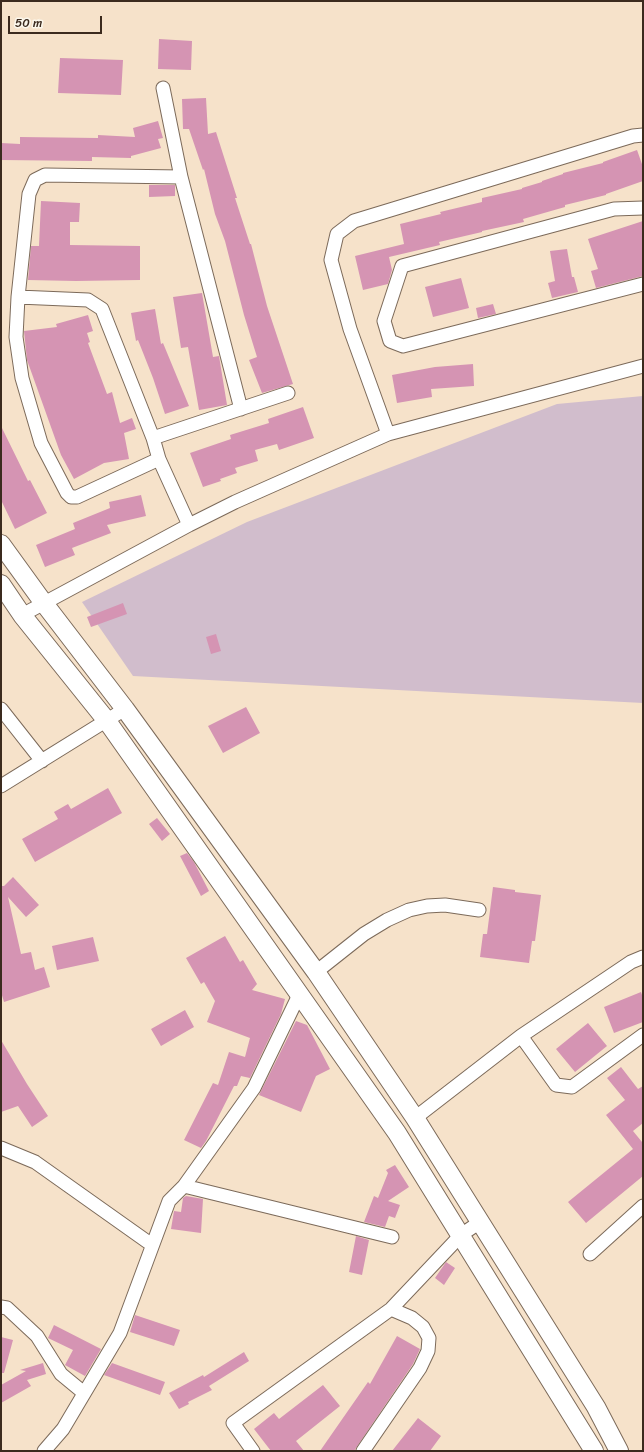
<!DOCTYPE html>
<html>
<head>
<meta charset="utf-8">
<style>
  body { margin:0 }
  #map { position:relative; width:644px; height:1452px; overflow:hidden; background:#f6e2ca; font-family:Sriracha,sans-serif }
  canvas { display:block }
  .frame { position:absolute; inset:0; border:2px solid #3b2a1e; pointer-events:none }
  .scale { position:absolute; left:8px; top:16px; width:94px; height:18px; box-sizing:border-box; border:2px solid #3b2a1e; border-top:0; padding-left:5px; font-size:12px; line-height:14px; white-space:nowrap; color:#3b2a1e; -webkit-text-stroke:3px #fbf7ec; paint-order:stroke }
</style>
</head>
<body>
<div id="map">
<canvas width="644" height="1452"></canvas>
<div class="frame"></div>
<div class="scale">50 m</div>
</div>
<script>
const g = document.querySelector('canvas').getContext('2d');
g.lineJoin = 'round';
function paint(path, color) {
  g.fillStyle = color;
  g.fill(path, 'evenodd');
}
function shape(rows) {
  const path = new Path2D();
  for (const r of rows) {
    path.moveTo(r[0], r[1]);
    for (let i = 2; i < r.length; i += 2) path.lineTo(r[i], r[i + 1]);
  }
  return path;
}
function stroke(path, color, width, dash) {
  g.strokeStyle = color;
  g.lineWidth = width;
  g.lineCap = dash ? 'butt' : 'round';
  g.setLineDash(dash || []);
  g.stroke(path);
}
paint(shape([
  [643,396,643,703,133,676,82,602,247,522,557,404]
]), '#d1bdcc');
paint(shape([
  [159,39,192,41,191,70,158,69],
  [60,58,123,60,121,95,58,93],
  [206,98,208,134,216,132,237,198,235,198,250,244,251,244,267,306,293,384,262,393,249,360,257,357,244,315,225,241,215,214,204,169,203,170,189,129,183,129,182,99],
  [158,121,163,138,158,139,161,148,131,156,131,158,92,157,92,161,1,160,1,143,20,144,20,137,98,138,98,135,135,137,133,128],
  [637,150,643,167,643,181,606,194,606,195,565,205,565,207,523,219,524,222,482,231,482,232,439,242,440,245,389,257,392,270,388,284,363,290,355,256,404,244,400,224,441,214,440,212,482,202,482,198,522,189,522,188,542,182,542,181,563,174,563,173,603,163,603,162],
  [149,185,175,185,175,196,149,197],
  [41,201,80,203,79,222,70,222,70,245,140,246,140,280,76,281,28,280,31,246,39,246],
  [643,221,643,276,596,288,591,271,598,269,588,239],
  [567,249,572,277,574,277,578,292,552,298,548,283,555,281,550,251],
  [461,278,469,308,433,317,425,287],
  [202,293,213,357,219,356,227,405,199,410,188,347,181,348,173,297],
  [493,304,496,314,478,318,476,308],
  [155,309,161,344,163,343,189,406,165,414,153,378,138,340,136,341,131,313],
  [88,315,93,331,87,333,90,342,88,343,107,394,112,392,120,423,132,418,136,429,124,433,129,459,104,463,74,479,61,455,27,360,24,331,57,327,56,324],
  [473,364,474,386,431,389,432,397,397,403,392,375,435,367],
  [303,407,314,438,279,450,277,444,255,450,258,461,235,468,237,473,220,479,221,481,203,487,190,453,231,439,230,435,269,423,268,419],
  [1,426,28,481,30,480,47,513,15,529,1,500],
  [141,495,146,516,107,525,111,533,72,548,75,555,45,567,36,545,75,529,73,523,110,508,109,502],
  [123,603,127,614,91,627,87,617],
  [216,634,221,651,211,654,206,637],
  [246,707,260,733,223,753,208,726],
  [108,788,122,813,35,862,22,839,58,819,54,812,68,804,71,809],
  [157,818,170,834,162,841,149,824],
  [187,853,194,862,209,891,201,896,180,856],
  [13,877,39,905,26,917,8,897,21,954,31,952,35,970,44,967,50,987,4,1002,1,992,1,886,4,886],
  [493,887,515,890,515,892,541,895,535,941,532,941,529,963,480,957,483,934,487,934],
  [225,936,240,962,243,960,257,984,252,990,285,999,281,1014,250,1078,241,1076,237,1086,234,1086,206,1141,201,1148,184,1140,213,1083,218,1085,229,1052,245,1057,250,1038,207,1022,215,1001,204,982,201,984,186,958],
  [93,937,99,961,57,970,52,946],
  [641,992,643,998,643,1022,614,1033,604,1007],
  [185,1010,194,1027,161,1046,151,1029],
  [296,1021,307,1025,330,1069,316,1076,301,1112,259,1095],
  [588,1023,607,1046,575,1072,556,1049],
  [1,1040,27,1084,48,1116,32,1127,18,1106,1,1112],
  [621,1067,638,1089,643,1086,643,1123,633,1131,642,1142,643,1141,643,1176,586,1223,568,1202,633,1149,606,1115,625,1100,607,1078],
  [395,1165,409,1187,388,1201,400,1205,395,1218,389,1216,385,1227,364,1222,374,1196,378,1198,388,1173,386,1170],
  [186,1196,203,1199,201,1233,171,1229,174,1211,181,1212,183,1198],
  [356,1236,369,1240,362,1275,349,1272],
  [446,1262,455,1268,444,1285,435,1278],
  [135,1315,180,1330,174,1346,130,1332],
  [54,1325,101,1349,85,1376,65,1365,73,1350,48,1338],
  [397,1336,420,1349,413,1364,354,1451,320,1451,368,1382,370,1384],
  [1,1337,13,1340,4,1373,1,1373],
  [244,1352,249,1361,209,1386,212,1390,188,1402,189,1404,179,1409,169,1393,203,1375,204,1377],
  [43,1363,46,1374,27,1380,31,1386,1,1403,1,1385,26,1371,20,1370],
  [112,1363,165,1382,160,1395,104,1375],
  [323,1385,340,1406,296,1441,304,1451,271,1451,254,1429,274,1413,279,1419],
  [418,1418,441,1436,430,1451,392,1451]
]), '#d594b3');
const street = shape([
  [163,88,181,177],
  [643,208,614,209,402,266,384,321,390,341,403,346,643,284],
  [18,297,29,194,35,180,45,175,181,177,241,409],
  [388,434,350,329,331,260,337,234,354,221,633,136,643,135],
  [153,438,288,393],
  [159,459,77,497,71,497,67,493,41,443,22,378,16,337,18,297,88,300,102,309,153,438,159,459,189,525],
  [22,615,189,525,235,502,388,434,643,366],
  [1,709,42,761],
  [1,786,125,709],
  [316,972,364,934,387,920,409,910,427,906,445,905,479,910],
  [521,1036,556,1085,572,1087,643,1035],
  [415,1118,521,1036,631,962,643,957],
  [1,1148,35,1162,152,1245],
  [184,1186,392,1237],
  [590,1254,643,1206],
  [1,1307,7,1308,37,1336,61,1374,84,1393],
  [44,1451,63,1429,120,1333,169,1201,184,1186,254,1088,299,995],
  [253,1451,233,1423,391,1309,461,1235,480,1222],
  [363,1451,420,1368,428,1351,429,1338,423,1327,412,1318,391,1309]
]);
const secondary = shape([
  [1,544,43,602,125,709,316,972,415,1118,596,1407,619,1451],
  [1,584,22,615,107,721,397,1133,594,1451]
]);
stroke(street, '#7c6a5a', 15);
stroke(secondary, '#7c6a5a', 20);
stroke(street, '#fff', 13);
stroke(secondary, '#fff', 18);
</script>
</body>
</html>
